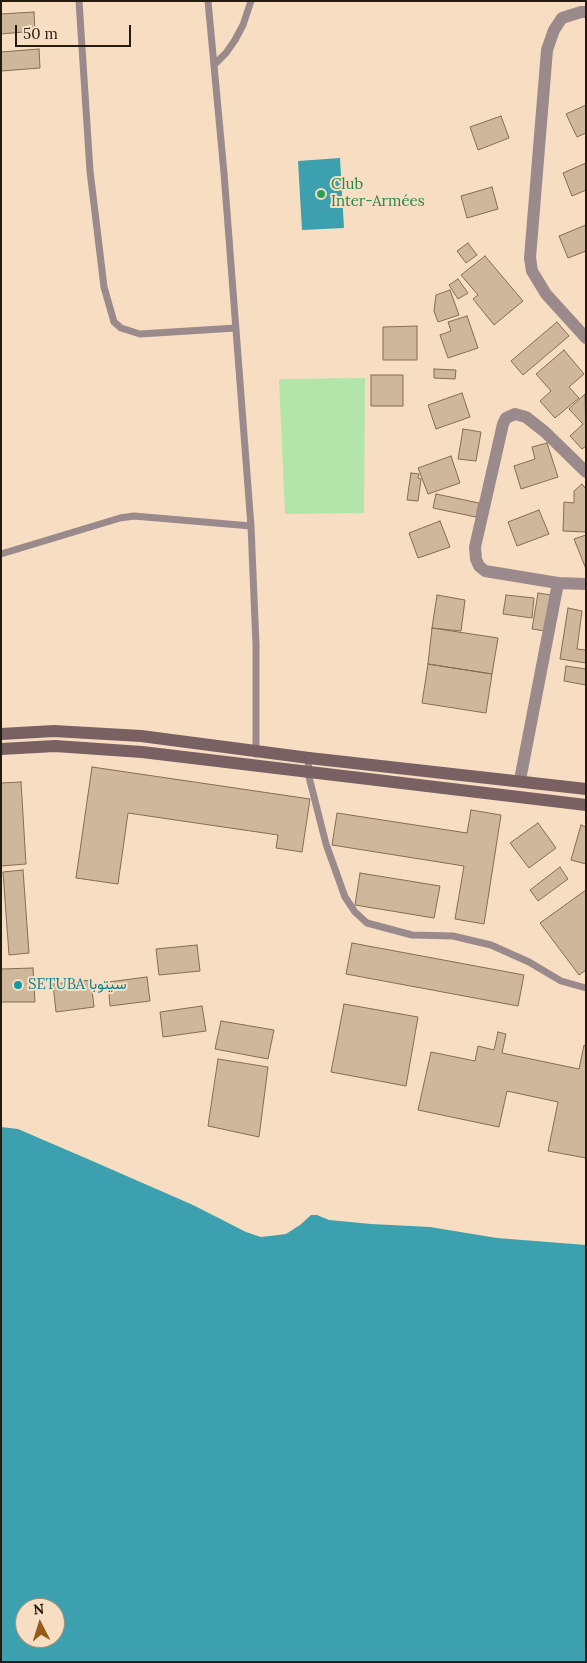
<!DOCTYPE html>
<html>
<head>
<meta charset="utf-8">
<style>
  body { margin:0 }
  #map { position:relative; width:587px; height:1663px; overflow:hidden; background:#f7dec2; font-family:Lora,serif }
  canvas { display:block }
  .frame { position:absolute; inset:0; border:2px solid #231a10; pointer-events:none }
  .north { position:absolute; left:15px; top:1598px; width:50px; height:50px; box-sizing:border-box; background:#f7dec2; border:1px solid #a2907b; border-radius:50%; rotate:355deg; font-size:14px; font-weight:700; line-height:20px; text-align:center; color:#231a10 }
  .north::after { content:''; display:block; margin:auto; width:18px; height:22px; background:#955c18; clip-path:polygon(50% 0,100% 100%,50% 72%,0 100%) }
  .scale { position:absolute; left:15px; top:25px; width:116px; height:22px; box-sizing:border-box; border:2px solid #231a10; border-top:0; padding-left:6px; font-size:15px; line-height:18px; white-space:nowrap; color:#231a10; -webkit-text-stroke:4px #f7dec2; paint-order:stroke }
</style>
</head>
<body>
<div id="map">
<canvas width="587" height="1663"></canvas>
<div class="frame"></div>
<div class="north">N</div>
<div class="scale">50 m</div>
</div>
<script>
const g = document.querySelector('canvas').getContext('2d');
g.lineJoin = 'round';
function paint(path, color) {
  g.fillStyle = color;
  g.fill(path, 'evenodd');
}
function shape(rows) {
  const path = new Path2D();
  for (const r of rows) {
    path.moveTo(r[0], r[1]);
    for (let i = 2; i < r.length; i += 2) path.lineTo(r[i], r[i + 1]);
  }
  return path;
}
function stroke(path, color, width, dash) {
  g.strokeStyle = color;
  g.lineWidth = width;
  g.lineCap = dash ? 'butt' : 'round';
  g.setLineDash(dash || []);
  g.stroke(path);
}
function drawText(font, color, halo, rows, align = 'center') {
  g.font = font + ' Lora,Vazirmatn,serif';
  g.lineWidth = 4;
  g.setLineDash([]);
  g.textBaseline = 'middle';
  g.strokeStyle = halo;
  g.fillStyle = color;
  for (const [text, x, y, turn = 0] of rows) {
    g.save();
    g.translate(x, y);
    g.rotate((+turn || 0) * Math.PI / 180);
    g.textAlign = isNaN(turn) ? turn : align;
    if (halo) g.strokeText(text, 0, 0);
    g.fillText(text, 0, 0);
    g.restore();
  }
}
paint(shape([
  [365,378,364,513,285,514,279,379]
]), '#b3e4aa');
paint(shape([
  [340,158,344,228,302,230,298,161],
  [1,1127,18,1129,90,1160,193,1205,246,1232,261,1237,286,1234,300,1225,311,1215,317,1215,329,1220,371,1224,430,1227,497,1238,586,1245,586,1662,1,1662],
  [25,1608,55,1608,55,1638,25,1638]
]), '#3ca0ae');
const building = shape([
  [34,12,35,31,1,34,1,14,34,12],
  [39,49,40,68,1,71,1,52,39,49],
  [586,105,586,133,577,137,566,114,586,105],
  [501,116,509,138,478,150,470,127,501,116],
  [586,163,586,190,572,196,563,173,586,163],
  [492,187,498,209,467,218,461,196,492,187],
  [586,225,586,251,568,258,559,236,586,225],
  [468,243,477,255,466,263,457,251,468,243],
  [485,256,523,301,494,325,473,299,478,295,461,275,485,256],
  [458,279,468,293,458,299,449,285,458,279],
  [450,290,459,315,438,322,434,311,436,295,450,290],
  [467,316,478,348,448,358,440,335,451,331,448,322,467,316],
  [557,322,569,336,523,375,511,361,557,322],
  [417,326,417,360,383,360,383,327,417,326],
  [564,350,584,374,569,387,579,398,555,418,540,401,551,391,536,374,564,350],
  [434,369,456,370,455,379,434,378,434,369],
  [371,375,403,375,403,406,371,406,371,375],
  [462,393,470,417,436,429,428,405,462,393],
  [585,394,586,446,582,449,570,436,583,424,569,409,585,394],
  [463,429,481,432,476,461,458,459,463,429],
  [547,443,558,477,521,489,514,466,535,459,532,447,547,443],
  [451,456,460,483,428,494,418,468,451,456],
  [411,473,419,474,418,478,421,479,418,501,407,500,411,473],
  [582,484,586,489,586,532,563,531,564,502,574,503,574,491,582,484],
  [436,494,479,503,476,517,433,508,436,494],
  [539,510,549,534,517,546,508,522,539,510],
  [440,521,450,547,418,558,409,533,440,521],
  [586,535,586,569,574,539,586,535],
  [538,593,551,595,545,631,532,629,538,593],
  [437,595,465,600,461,631,432,628,437,595],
  [506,595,534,598,532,618,503,614,506,595],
  [568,608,582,611,577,649,586,650,586,663,560,659,568,608],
  [432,628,498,638,492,674,428,664,432,628],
  [428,664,492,674,486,713,422,703,428,664],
  [566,666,586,669,586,685,564,681,566,666],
  [92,767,310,799,302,852,276,848,278,835,128,813,118,884,76,878,92,767],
  [21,782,26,864,1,866,1,783,21,782],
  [471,810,501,815,484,924,455,919,464,866,332,845,337,813,467,833,471,810],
  [538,823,556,848,529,868,510,843,538,823],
  [581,825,586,827,586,864,571,860,581,825],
  [560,867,568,879,538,901,530,890,560,867],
  [23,870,29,953,9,955,3,872,23,870],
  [360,873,440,886,434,918,355,905,360,873],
  [586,890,586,970,579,975,540,923,586,890],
  [352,943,524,975,518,1006,346,974,352,943],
  [197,945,200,971,159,975,156,949,197,945],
  [33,968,35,1002,1,1002,1,969,33,968],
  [147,977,150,1001,110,1006,108,982,147,977],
  [91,980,94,1007,56,1012,53,984,91,980],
  [344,1004,418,1017,406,1086,331,1072,344,1004],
  [202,1006,206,1031,163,1037,160,1012,202,1006],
  [221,1021,274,1030,268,1059,215,1049,221,1021],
  [498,1032,506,1034,502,1053,579,1069,584,1045,586,1046,586,1158,548,1151,558,1102,507,1091,499,1127,418,1110,431,1052,475,1061,478,1046,494,1050,498,1032],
  [218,1059,268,1067,259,1137,208,1126,218,1059]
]);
paint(building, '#cfb79b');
stroke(building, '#836d54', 1);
stroke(shape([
  [79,1,90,171,104,287,114,322,121,328,140,334,236,328],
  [208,1,224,173,251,526,256,645,256,754],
  [214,65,226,53,235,40,243,25,251,1],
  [1,554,120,518,134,516,251,526],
  [309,758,308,773,326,844,345,897,355,912,367,923,412,935,453,936,491,945,529,962,561,981,586,988]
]), '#9b8a8c', 7);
stroke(shape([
  [586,12,581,12,562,18,554,30,547,50,530,258,532,271,546,294,586,338],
  [558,583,485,571,479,566,476,559,475,547,503,424,506,418,515,414,526,417,545,432,586,472],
  [520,780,558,583,586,584]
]), '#9b8a8c', 12);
stroke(shape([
  [1,734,54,731,141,736,309,758,586,789],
  [1,749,55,746,142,752,586,805]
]), '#786063', 12);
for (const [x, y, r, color] of [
  [321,194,5,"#2e9e5b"],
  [18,985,5,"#0f9aa8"]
]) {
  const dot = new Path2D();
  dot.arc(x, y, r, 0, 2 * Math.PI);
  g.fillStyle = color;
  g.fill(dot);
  stroke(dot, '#f7dec2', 2);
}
drawText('15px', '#27864d', '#f7dec2', [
  ["Club",331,185],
  ["Inter-Armées",331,202]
], 'left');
drawText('15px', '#0d838f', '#f7dec2', [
  ["SETUBA سيتوبا",28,985]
], 'left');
</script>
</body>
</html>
